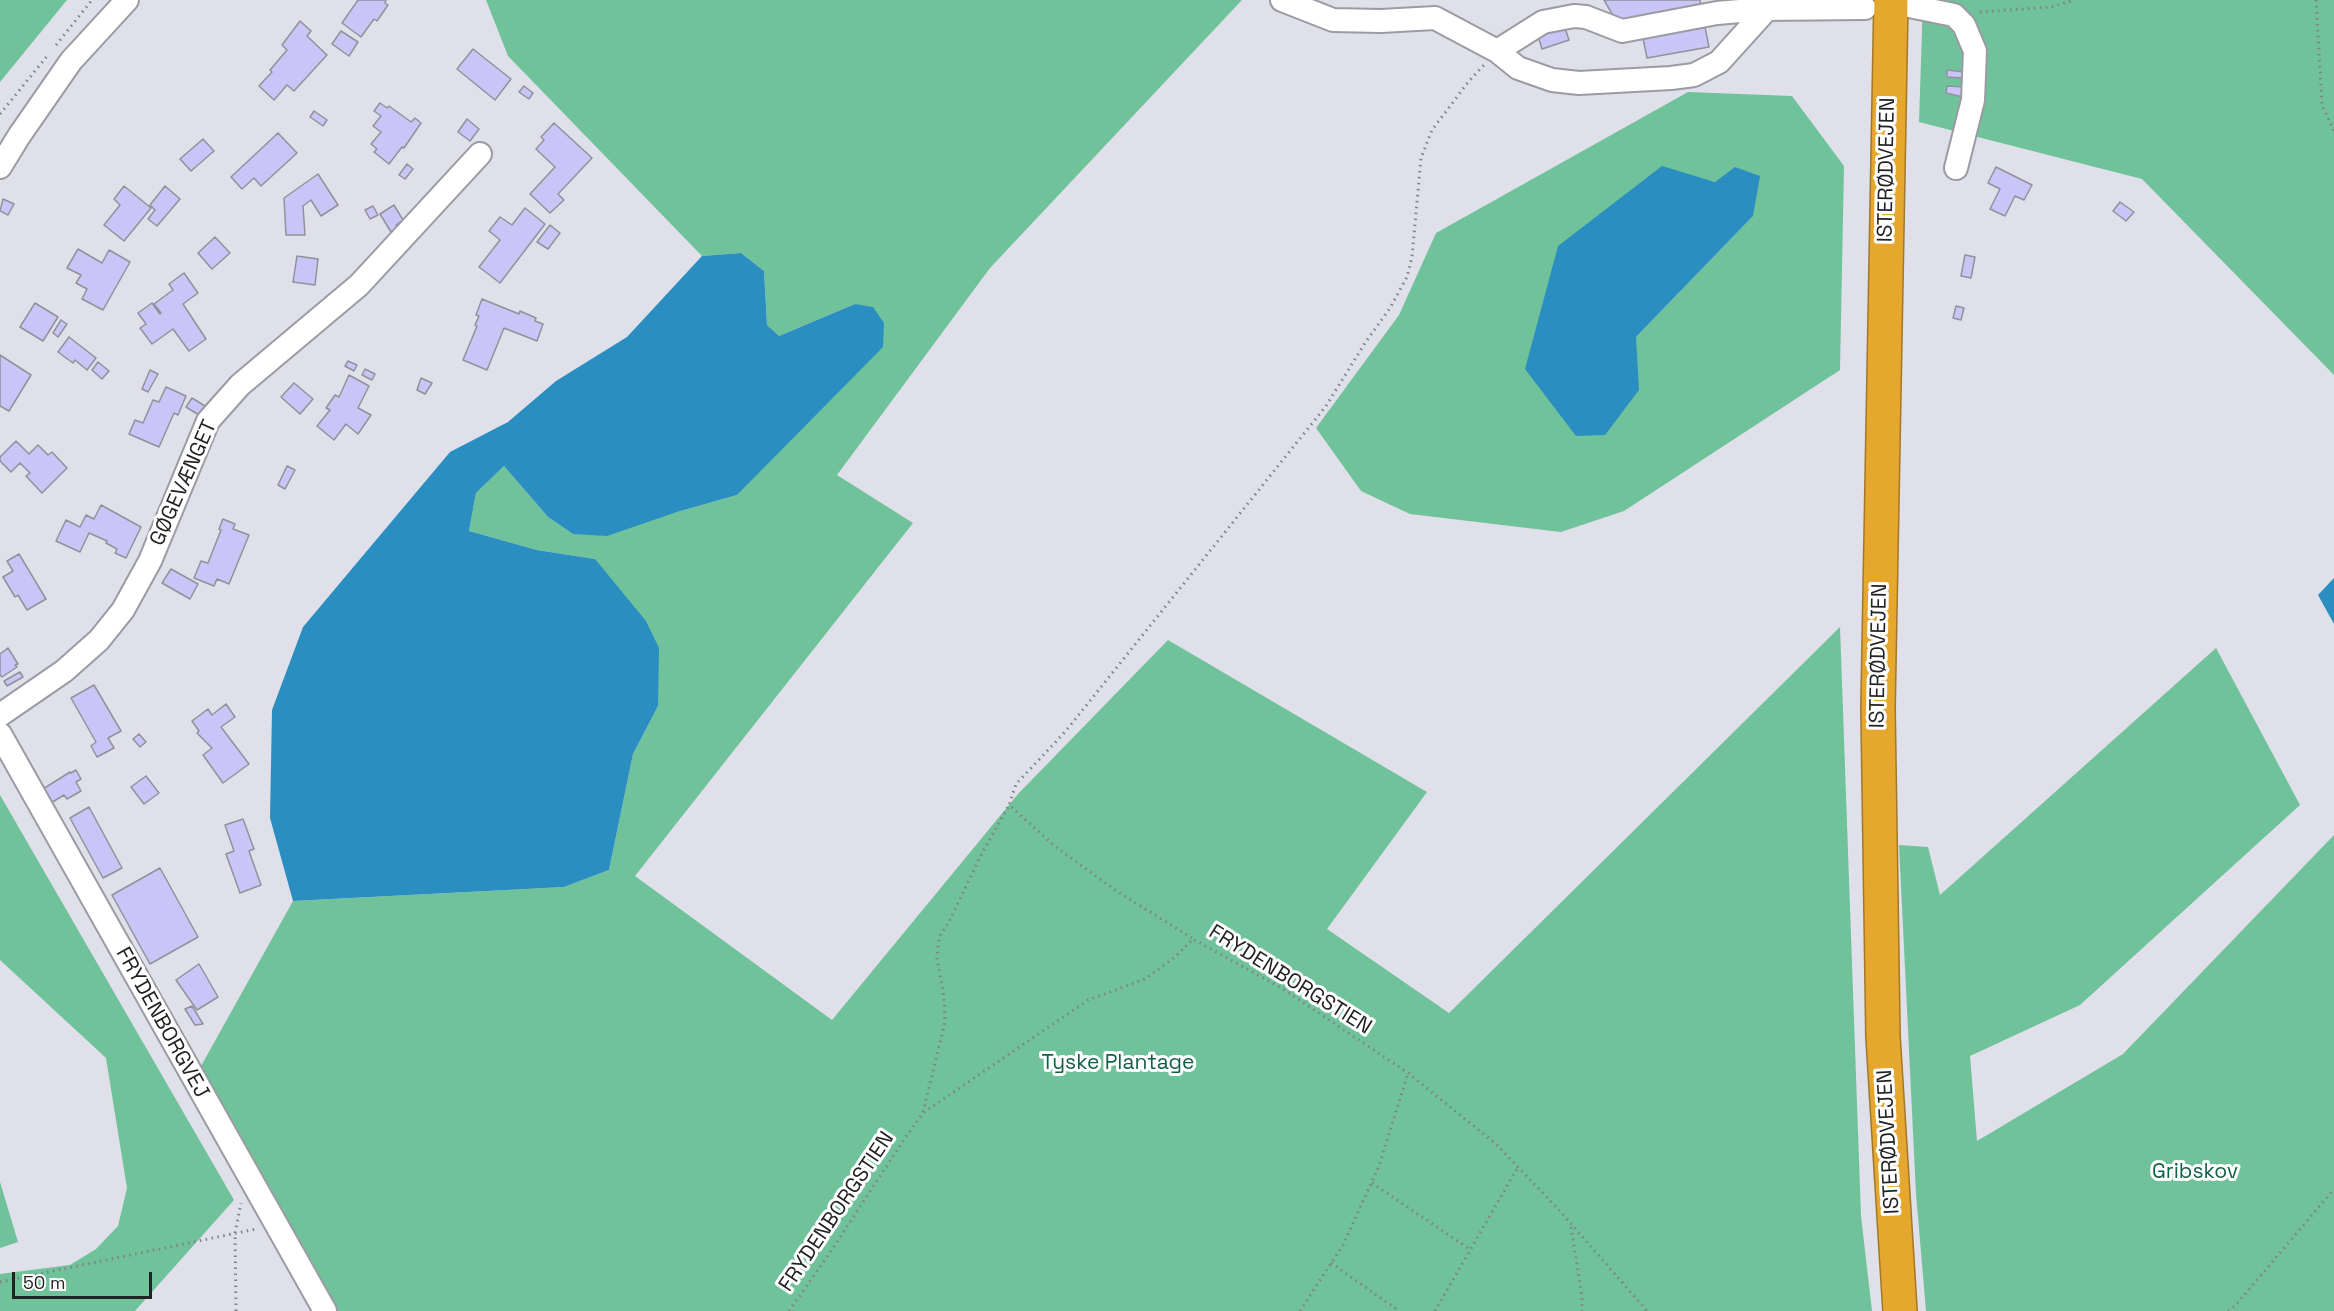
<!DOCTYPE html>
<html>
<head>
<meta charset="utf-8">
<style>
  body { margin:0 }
  #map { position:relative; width:2334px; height:1311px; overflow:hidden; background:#e0e0ea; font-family:"Space Grotesk",sans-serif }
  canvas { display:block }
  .scale { position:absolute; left:12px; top:1272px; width:140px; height:27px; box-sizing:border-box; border:3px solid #222225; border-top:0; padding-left:8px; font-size:18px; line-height:21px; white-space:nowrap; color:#222225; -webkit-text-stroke:4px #fff; paint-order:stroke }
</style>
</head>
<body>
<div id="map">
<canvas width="2334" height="1311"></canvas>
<div class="scale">50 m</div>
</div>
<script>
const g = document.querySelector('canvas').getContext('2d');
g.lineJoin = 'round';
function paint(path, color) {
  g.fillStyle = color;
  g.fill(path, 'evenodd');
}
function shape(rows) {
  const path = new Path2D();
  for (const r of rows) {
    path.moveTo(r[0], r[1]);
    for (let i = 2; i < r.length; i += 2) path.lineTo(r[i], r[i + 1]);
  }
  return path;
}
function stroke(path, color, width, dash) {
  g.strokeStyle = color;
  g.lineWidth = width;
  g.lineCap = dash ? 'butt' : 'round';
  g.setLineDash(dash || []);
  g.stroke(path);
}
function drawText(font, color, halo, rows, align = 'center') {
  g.font = font + ' "Space Grotesk",sans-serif';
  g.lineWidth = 6;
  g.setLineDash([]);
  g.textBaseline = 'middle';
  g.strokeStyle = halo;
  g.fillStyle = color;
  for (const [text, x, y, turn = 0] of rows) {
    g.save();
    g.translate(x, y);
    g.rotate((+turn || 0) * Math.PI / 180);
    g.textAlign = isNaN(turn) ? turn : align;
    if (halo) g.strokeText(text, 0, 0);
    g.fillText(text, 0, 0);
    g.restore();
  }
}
paint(shape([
  [0,0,67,0,0,82],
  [486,0,1242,0,990,268,837,475,913,523,635,876,832,1020,1018,794,1168,640,1427,792,1327,929,1449,1013,1840,627,1861,1216,1872,1311,334,1311,201,1066,293,901,564,887,609,870,633,754,658,706,595,559,537,550,469,531,476,493,504,466,548,517,573,534,677,512,737,495,855,304,779,336,767,325,764,271,741,253,702,256,508,56],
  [1923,0,2334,0,2334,375,2142,179,1919,122],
  [1688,92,1792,96,1844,166,1840,370,1624,511,1561,532,1410,514,1361,491,1316,428,1399,315,1436,233],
  [1662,167,1715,182,1752,217,1636,337],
  [2216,648,2300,805,2080,1005,1970,1056,1977,1141,2123,1054,2334,835,2334,1311,1926,1311,1916,1194,1899,845,1928,847,1940,895],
  [0,795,234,1200,135,1311,0,1311,0,1274,70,1265,96,1249,118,1226,127,1188,106,1058,0,960],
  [0,1182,18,1242,0,1248]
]), '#70c29b');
paint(shape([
  [1662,166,1715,182,1735,167,1760,176,1753,216,1636,337,1639,390,1605,435,1576,436,1525,369,1558,246],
  [741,253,764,271,767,325,779,336,855,304,873,307,884,323,883,347,737,495,677,512,607,536,573,534,548,517,504,466,476,493,469,531,537,550,595,559,646,621,659,648,658,706,633,754,609,870,564,887,293,901,270,818,272,710,303,627,450,452,508,422,556,381,627,337,702,256],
  [2334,578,2334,624,2318,595]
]), '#2b8ec0');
const building = shape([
  [358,0,386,0,385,3,388,5,377,21,374,19,361,37,342,23,358,0],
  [1604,0,1700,0,1702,9,1618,24,1604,0],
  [300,21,311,31,307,36,327,55,294,91,287,85,274,100,259,86,272,72,270,70,287,50,282,45,300,21],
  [1704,22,1709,47,1647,58,1642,33,1704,22],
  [1565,28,1569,40,1542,49,1538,36,1565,28],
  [341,31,358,42,349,56,332,44,341,31],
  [473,49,511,79,495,100,457,69,473,49],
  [1947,70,1964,72,1963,78,1947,77,1947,70],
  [524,86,533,93,529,99,519,92,524,86],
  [1947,86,1964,87,1963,97,1946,93,1947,86],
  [380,103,387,108,389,106,411,122,415,118,421,123,404,148,402,147,389,164,374,152,377,149,371,144,381,132,373,126,381,116,374,111,380,103],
  [314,111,327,120,323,126,310,117,314,111],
  [467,119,479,129,470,141,458,132,467,119],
  [554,123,592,158,558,194,564,200,550,213,530,194,555,167,536,149,544,140,541,137,554,123],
  [278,133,297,153,261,186,254,178,242,189,231,177,278,133],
  [203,139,214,151,191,171,180,159,203,139],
  [407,164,413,169,405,179,399,175,407,164],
  [1996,167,2032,185,2024,200,2015,196,2005,216,1990,209,2000,189,1988,183,1996,167],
  [318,174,338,205,321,216,311,200,303,206,305,235,286,235,284,198,318,174],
  [124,186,151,208,124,241,104,225,120,205,114,199,124,186],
  [165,186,180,199,157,226,148,219,155,210,150,205,165,186],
  [3,199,14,204,8,215,0,211,3,199],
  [2120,202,2134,212,2126,221,2113,211,2120,202],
  [394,205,403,220,396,225,398,228,391,232,380,214,394,205],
  [373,206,378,215,370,219,365,210,373,206],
  [525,208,545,224,500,283,479,267,500,240,489,231,500,217,512,225,525,208],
  [550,225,560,233,548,249,537,242,550,225],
  [215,237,230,253,212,269,198,253,215,237],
  [78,249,102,263,109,250,130,262,103,310,82,299,87,289,76,283,81,275,67,268,78,249],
  [1965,255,1975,257,1971,278,1961,276,1965,255],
  [297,256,318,259,315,285,293,282,297,256],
  [184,273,198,293,183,304,206,339,189,351,173,329,152,344,140,328,146,324,138,313,152,303,160,314,161,313,154,304,173,290,169,284,184,273],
  [482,299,519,314,520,311,536,318,535,321,543,324,537,341,504,328,487,370,463,360,477,326,475,325,479,316,476,315,482,299],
  [35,303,58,317,43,341,20,327,35,303],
  [1956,306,1964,308,1961,320,1953,318,1956,306],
  [61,320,67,324,58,337,53,333,61,320],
  [69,337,96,358,87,370,75,360,73,363,58,352,69,337],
  [0,355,31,375,9,411,0,406,0,355],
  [348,361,357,365,354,371,345,366,348,361],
  [98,362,109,371,102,379,92,370,98,362],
  [365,369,375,374,372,380,362,375,365,369],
  [150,370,158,374,148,392,142,389,150,370],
  [349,375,369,386,358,408,371,415,358,434,346,424,334,440,317,426,330,410,326,408,335,395,339,397,349,375],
  [421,378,432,383,425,394,417,390,421,378],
  [294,383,313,399,300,414,281,397,294,383],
  [166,387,186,396,178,415,174,413,159,447,129,434,135,420,143,423,153,400,159,402,166,387],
  [192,398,205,406,199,415,186,407,192,398],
  [16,441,29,454,38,445,48,455,52,452,67,468,42,493,26,476,30,473,20,463,11,472,0,461,0,457,16,441],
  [287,466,295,470,285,489,278,485,287,466],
  [101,505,141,527,126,558,115,553,117,549,106,543,107,541,89,533,80,552,56,541,66,520,80,527,86,515,94,519,101,505],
  [223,519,235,524,233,529,249,535,229,584,217,579,214,586,194,578,201,561,208,563,221,530,219,529,223,519],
  [19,554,46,599,27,610,18,595,15,597,3,577,13,571,7,561,19,554],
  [171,569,198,584,190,599,162,583,171,569],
  [8,648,18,664,15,665,17,667,2,677,0,675,0,654,8,648],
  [20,672,23,677,7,686,4,681,20,672],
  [94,685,121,731,108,738,114,748,97,757,91,746,96,742,71,698,94,685],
  [226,704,235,717,221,727,249,764,223,783,203,755,212,748,197,733,199,731,192,721,208,709,212,715,226,704],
  [139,734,146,742,140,747,133,739,139,734],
  [76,770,81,779,76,782,81,791,67,799,64,795,51,803,43,789,70,772,71,773,76,770],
  [146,776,159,793,144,804,131,787,146,776],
  [89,807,122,868,103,878,70,818,89,807],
  [243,819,254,849,249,851,261,885,240,893,226,854,234,851,225,825,243,819],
  [160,868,198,937,150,964,112,895,160,868],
  [199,964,218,997,197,1010,176,980,199,964],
  [192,1006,203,1024,195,1025,185,1009,192,1006]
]);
paint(building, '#c9c5f7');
stroke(building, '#92919b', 1.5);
const minor = shape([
  [1282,0,1333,20,1381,21,1435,18,1497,51,1543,22,1574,16,1586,17,1622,31,1717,13,1763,9,1865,8],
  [1909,6,1954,15,1964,25,1975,51,1973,100,1956,168],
  [1497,51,1518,68,1552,80,1579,83,1671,78,1694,75,1719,62,1767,9],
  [0,167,19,136,71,61,127,0],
  [0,715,64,671,99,640,123,610,150,561,208,421,240,385,359,285,480,154],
  [0,734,325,1311]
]);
const highway = shape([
  [1891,0,1878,708,1883,1037,1900,1311]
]);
stroke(minor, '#9b9ba4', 26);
stroke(highway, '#a1782a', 36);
stroke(shape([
  [2316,0,2322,105,2334,131],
  [1980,12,2051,7,2075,0],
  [56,45,92,0],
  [0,114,48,55],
  [1192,938,1115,890,1056,847,1009,805,1016,784,1065,732,1326,406,1365,343,1390,308,1407,277,1412,257,1421,158,1432,130,1469,81,1484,65],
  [923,1112,945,1022,944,997,937,958,939,937,949,922,980,857,1009,805],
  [1372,1183,1471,1250],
  [1571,1227,1582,1297,1582,1311],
  [1331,1263,1399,1311],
  [0,1282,256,1229],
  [236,1311,235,1233,241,1203],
  [789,1311,829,1254,905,1138,923,1113,1088,1000,1145,979,1175,957,1193,939,1283,989,1408,1073,1496,1144,1559,1210,1647,1311],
  [1300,1311,1343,1245,1379,1166,1408,1073],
  [1435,1311,1518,1167],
  [2228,1311,2235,1306,2334,1189]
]), '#818188', 3, [1.5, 4.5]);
stroke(minor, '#fff', 22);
stroke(highway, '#e5a72d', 33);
drawText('21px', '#222225', '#fff', [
  ["ISTERØDVEJEN",1887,170,-89],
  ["GØGEVÆNGET",184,483,-66],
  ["ISTERØDVEJEN",1879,656,-89],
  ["FRYDENBORGSTIEN",1290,980,32],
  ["FRYDENBORGVEJ",162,1023,61],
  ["ISTERØDVEJEN",1889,1142,-93],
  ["FRYDENBORGSTIEN",837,1212,-56]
]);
drawText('21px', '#136143', '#fff', [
  ["Tyske Plantage",1118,1063],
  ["Gribskov",2195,1172]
]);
</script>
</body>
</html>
